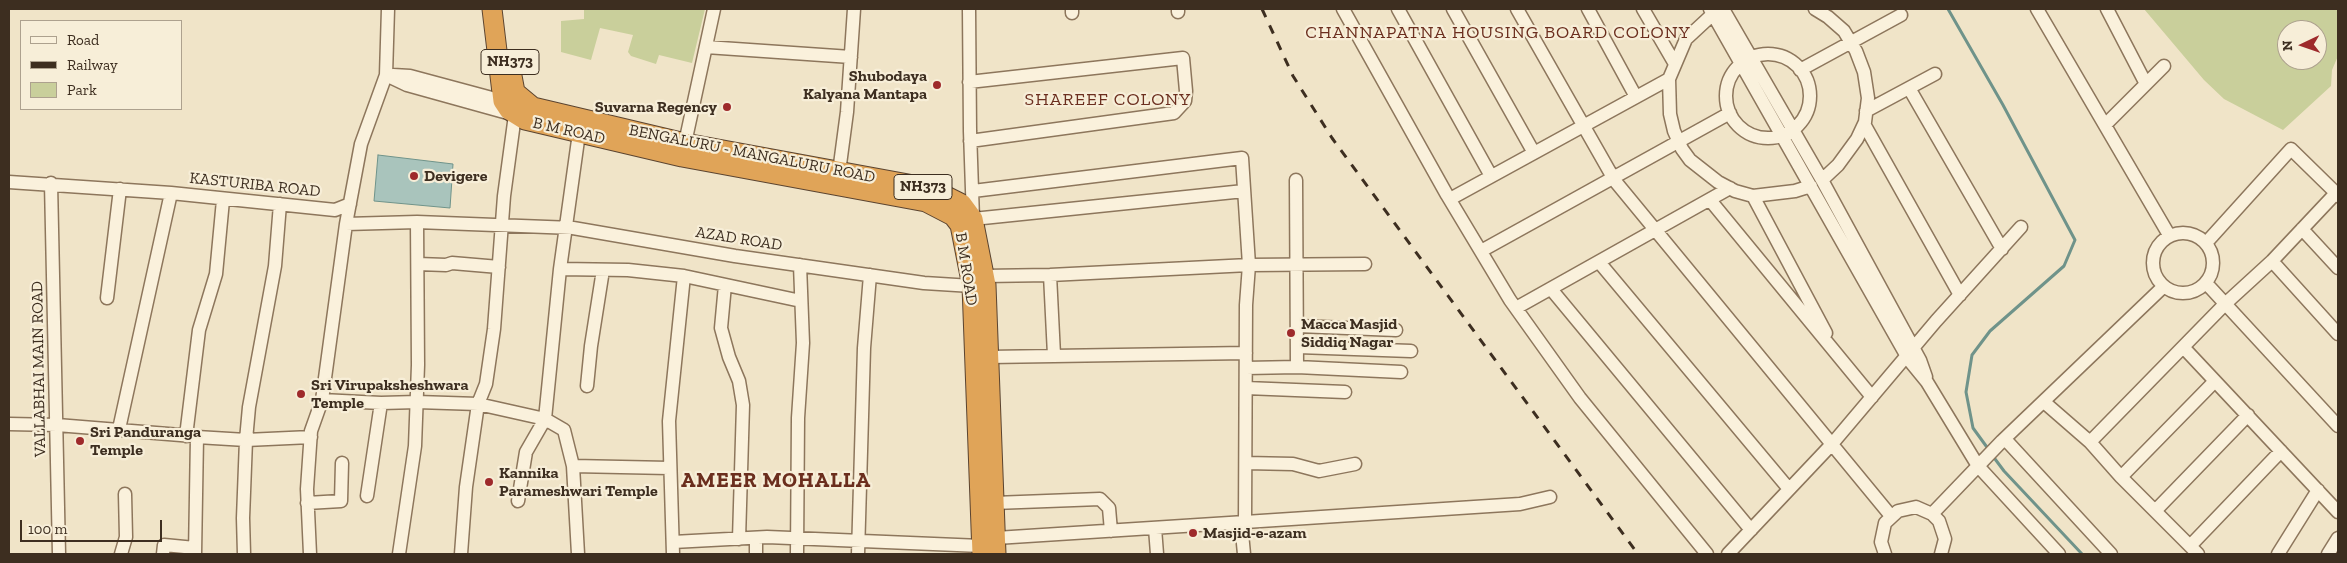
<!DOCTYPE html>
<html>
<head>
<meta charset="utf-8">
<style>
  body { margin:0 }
  #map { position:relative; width:2347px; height:563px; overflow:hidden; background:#f0e4c8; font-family:"Zilla Slab",serif }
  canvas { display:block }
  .frame { position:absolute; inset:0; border:10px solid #3d2e20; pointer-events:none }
  .legend { position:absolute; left:20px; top:20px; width:162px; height:90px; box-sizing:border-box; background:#f7eed8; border:1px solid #ada18e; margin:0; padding:6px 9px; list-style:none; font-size:15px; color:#3d2e20 }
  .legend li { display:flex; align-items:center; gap:10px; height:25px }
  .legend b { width:25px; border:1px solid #ada18e }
  .north { position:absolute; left:2277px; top:20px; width:50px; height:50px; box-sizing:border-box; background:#f7eed8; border:1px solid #ada18e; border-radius:50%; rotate:267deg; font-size:14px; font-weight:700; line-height:20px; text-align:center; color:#3d2e20 }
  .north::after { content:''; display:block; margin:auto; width:18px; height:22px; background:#9e2a2b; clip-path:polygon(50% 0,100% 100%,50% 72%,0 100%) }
  .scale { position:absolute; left:20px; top:520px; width:142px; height:22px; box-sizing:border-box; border:2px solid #3d2e20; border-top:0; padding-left:6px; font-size:15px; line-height:18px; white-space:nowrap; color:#3d2e20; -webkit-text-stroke:4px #f7eed8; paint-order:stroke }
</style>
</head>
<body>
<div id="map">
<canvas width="2347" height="563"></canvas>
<div class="frame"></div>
<ul class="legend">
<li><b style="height:6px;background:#faf1dc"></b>Road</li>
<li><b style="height:6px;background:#3d2e20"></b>Railway</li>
<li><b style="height:14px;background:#c9cf9b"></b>Park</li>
</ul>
<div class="north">N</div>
<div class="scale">100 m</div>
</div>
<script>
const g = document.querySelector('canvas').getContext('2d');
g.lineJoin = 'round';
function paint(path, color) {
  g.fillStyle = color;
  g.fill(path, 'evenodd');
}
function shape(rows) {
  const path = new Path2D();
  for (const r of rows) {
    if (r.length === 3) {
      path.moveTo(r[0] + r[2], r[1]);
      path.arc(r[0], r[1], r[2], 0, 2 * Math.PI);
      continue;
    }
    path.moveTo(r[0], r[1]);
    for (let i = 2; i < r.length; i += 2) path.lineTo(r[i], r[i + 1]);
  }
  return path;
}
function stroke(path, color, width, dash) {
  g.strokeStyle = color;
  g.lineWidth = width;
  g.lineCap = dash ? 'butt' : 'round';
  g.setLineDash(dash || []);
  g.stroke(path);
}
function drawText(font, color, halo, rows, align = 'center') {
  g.font = font + ' "Zilla Slab",serif';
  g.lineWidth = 4.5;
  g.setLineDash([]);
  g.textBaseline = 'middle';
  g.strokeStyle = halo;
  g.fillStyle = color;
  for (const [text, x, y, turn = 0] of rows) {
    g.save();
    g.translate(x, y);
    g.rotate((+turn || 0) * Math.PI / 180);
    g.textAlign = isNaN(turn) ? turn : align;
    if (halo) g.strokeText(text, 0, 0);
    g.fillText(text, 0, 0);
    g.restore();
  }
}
paint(shape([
  [584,9,705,9,692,63,659,55,656,64,631,56,628,52,633,35,600,28,591,60,561,52,561,21,584,19],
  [2144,9,2338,9,2338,56,2332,70,2331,86,2283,130,2224,99,2204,80],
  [2287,30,2317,30,2317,60,2287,60]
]), '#c9cf9b');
const water = shape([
  [378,155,453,164,450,208,374,201,378,155]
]);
paint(water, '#a9c4bc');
stroke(water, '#6f938a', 1);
stroke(shape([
  [1948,9,2003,105,2075,240,2064,266,1990,331,1972,355,1966,392,1973,428,1989,450],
  [1992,455,2004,471,2082,554]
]), '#6f938a', 3);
const minor = shape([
  [969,9,970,131,973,219,1244,191],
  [1072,9,1072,13],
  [1178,9,1178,12],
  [1343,9,1447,195,1510,300,1580,398,1707,554],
  [1398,9,1491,176],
  [1453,9,1534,153],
  [1517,9,1615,181,1891,516],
  [1588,9,1636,97],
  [1643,9,1675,64],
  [1710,9,1909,360,1927,382,1978,466,2059,554],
  [1723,9,1822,180,1920,360,1926,377],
  [1815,9,1828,17,1844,31,1856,51,1864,72,1868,98,1865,122,1857,139,1838,165,1822,180],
  [2037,9,2169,235],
  [2107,9,2146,84],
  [1713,14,1686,39,1669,79,1670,114,1674,131,1682,149,1690,160,1718,182,1735,191,1753,196,1795,191,1811,186],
  [706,47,851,57],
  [1768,96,42],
  [1800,70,1901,15],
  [386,75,407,85,515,115,504,196,494,329,486,384,478,404,466,487,461,554],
  [393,75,410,76,503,101],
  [969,82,1183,58,1186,91,1185,101,1174,113,970,141],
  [1909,88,2002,249],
  [1866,111,1935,74],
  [1864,124,1960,295],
  [2105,125,2164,66],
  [579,133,560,269,628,270,684,276,669,421,673,554],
  [685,143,714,9],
  [839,172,847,112,854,9],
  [1296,180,1297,367],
  [9,182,171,193,335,210,350,204],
  [51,183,59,554],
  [973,191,1242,158,1249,265,1246,305,1245,522,996,538],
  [1753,196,1826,333],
  [1450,199,1669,79],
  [1710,200,1872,397],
  [346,224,417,222,573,228,735,256,924,283,972,286],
  [2302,229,2338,268],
  [2183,263,30],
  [2206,243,2291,149,2336,193],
  [1481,251,1730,113],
  [2272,261,2338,334],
  [1599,262,1789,489],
  [418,264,446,265,452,263,499,267],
  [1050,275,1054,355],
  [684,276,801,301],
  [984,276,1050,275,1249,265,1365,264],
  [2206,283,2338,426],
  [725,285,721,328,729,357,739,381,743,405,739,539],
  [1551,289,1751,530],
  [107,298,120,189],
  [1516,308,1730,188],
  [1298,326,1396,330],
  [1298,347,1411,351],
  [2184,348,2338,512],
  [989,357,1246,353],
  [1246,368,1297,367,1401,372],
  [587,386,591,346,603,270],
  [1246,388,1345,392],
  [322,400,381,403,417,402,478,404,545,419,564,430,573,466,578,554],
  [2044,402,2090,442,2121,477,2198,554],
  [9,424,57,425,193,436],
  [119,429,171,193],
  [186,436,199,330,216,274,223,200],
  [2005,439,2111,554],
  [2090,442,2225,304,2272,261,2336,193,2338,196],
  [1246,463,1293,464,1319,471,1355,464],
  [573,466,669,468],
  [2121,477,2215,381],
  [367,496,381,403],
  [518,501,526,452,545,419,560,269],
  [307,503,341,501,342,463],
  [994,503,1100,499,1109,508,1111,531],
  [2156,510,2248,415],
  [1932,514,2002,441,2163,287],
  [1245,522,1520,504,1550,497],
  [1241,523,1244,554],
  [1155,528,1157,554],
  [673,542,767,537,981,546],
  [2190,546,2281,451],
  [121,554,126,537,125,494],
  [163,554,164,545,195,548],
  [195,554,197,437,246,440,249,407,275,266,280,204],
  [244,554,243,518,246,440,311,437],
  [310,554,307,489,311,431,322,400,346,224,361,144,386,75,388,9],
  [399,554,415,446,418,365,417,222],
  [756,554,756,538],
  [797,554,798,418,803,343,800,265],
  [858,554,864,348,870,275],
  [1728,554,1832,444,1936,321,2021,227],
  [1885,554,1881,542,1885,523,1898,511,1916,507,1932,514,1939,521,1945,539,1941,554],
  [2278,554,2318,490],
  [2328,554,2338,538]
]);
const highway = shape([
  [492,9,503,101,509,110,525,120,682,157,926,202,953,216,960,225,972,286,982,554],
  [509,60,515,92,533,107,685,143,930,188,962,204,973,219,986,285,996,554]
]);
stroke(minor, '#8d765c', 15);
stroke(highway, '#5b4430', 21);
stroke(minor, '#faf1dc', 12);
stroke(highway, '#e0a458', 19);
stroke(shape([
  [1262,9,1293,76,1332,138,1638,554]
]), '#3d2e20', 3, [9, 9]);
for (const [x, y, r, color] of [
  [937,85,5,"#9e2a2b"],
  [727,107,5,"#9e2a2b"],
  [414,176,5,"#9e2a2b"],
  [1291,333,5,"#9e2a2b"],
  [301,394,5,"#9e2a2b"],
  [80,441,5,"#9e2a2b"],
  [489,482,5,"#9e2a2b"],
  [1193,533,5,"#9e2a2b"]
]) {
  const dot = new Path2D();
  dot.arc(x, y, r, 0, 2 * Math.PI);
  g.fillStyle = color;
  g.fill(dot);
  stroke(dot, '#f7eed8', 2);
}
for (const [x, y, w] of [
  [510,62,58],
  [923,187,58]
]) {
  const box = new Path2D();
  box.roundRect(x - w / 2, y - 12.5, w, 25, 4);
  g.fillStyle = '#f7eed8';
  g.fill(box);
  stroke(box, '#3d2e20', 1);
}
drawText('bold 15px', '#3d2e20', null, [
  ["NH373",510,62],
  ["NH373",923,187]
]);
drawText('bold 16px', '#3d2e20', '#f7eed8', [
  ["Shubodaya",927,76,"right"],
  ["Kalyana Mantapa",927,94,"right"],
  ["Suvarna Regency",717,107,"right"],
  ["Devigere",424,176],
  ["Macca Masjid",1301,324],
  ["Siddiq Nagar",1301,342],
  ["Sri Virupaksheshwara",311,385],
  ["Temple",311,403],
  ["Sri Panduranga",90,432],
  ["Temple",90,450],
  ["Kannika",499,473],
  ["Parameshwari Temple",499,491],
  ["Masjid-e-azam",1203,533]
], 'left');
drawText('16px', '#3d2e20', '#f7eed8', [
  ["B M ROAD",569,131,13],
  ["BENGALURU - MANGALURU ROAD",752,154,11],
  ["KASTURIBA ROAD",255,185,6],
  ["AZAD ROAD",739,239,9],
  ["B M ROAD",966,269,81],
  ["VALLABHAI MAIN ROAD",39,369,-91]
]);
g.letterSpacing = '1px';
drawText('18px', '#6b2e1e', '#f7eed8', [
  ["CHANNAPATNA HOUSING BOARD COLONY",1498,33],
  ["SHAREEF COLONY",1108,100]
]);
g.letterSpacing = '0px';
g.letterSpacing = '1px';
drawText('bold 21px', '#6b2e1e', '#f7eed8', [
  ["AMEER MOHALLA",776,481]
]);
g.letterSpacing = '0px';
</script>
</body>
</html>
